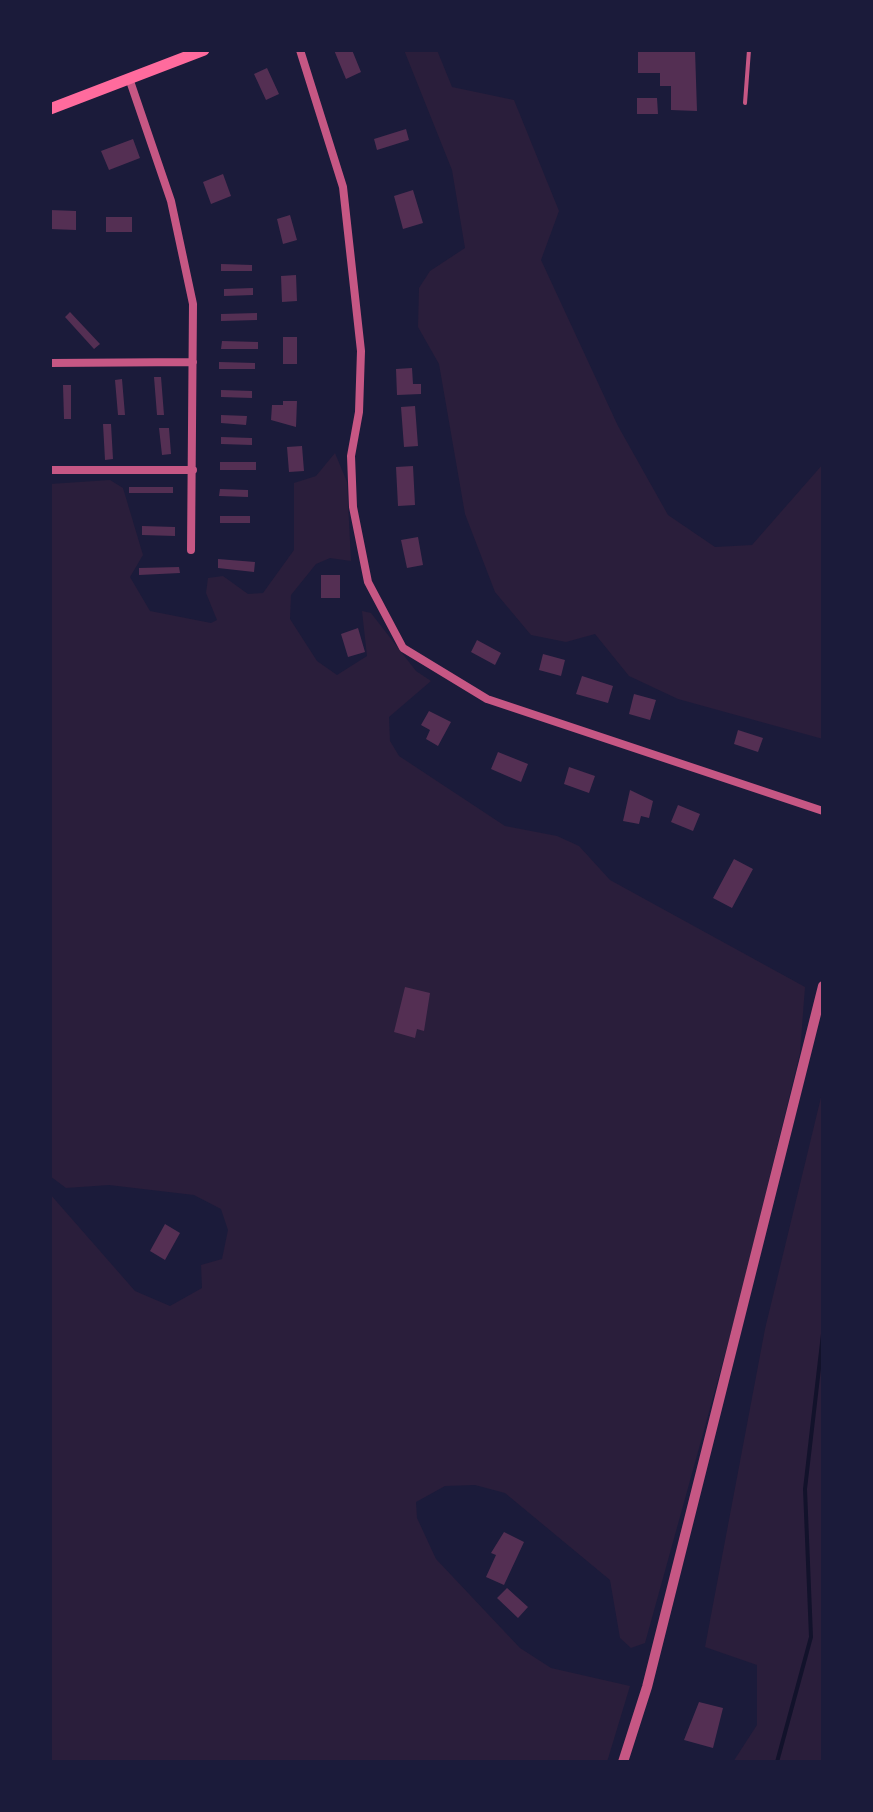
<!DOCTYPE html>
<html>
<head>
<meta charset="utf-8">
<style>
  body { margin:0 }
  #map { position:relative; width:873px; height:1812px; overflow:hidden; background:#1b1b3a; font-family:"Alegreya Sans",sans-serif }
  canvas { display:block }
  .frame { position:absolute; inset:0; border:52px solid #1b1b3a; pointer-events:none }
</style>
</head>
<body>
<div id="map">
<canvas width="873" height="1812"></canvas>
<div class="frame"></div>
</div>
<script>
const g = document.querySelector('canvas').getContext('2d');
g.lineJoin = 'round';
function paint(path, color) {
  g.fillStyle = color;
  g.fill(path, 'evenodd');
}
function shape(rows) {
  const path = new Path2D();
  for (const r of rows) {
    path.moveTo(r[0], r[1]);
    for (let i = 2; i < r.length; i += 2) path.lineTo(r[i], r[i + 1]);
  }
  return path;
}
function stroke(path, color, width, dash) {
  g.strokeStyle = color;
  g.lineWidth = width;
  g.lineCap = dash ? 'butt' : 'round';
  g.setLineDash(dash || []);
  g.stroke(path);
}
paint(shape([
  [404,50,437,50,452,87,514,100,559,211,541,260,618,426,668,515,715,547,752,545,823,464,823,739,678,699,629,676,595,634,566,642,531,635,495,592,465,514,439,364,418,327,419,288,430,271,465,248,452,170],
  [335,453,347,482,351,561,330,558,316,564,291,595,290,619,317,661,337,675,367,656,362,611,371,613,416,671,431,681,389,717,390,741,399,756,505,826,557,836,579,846,610,880,805,987,800,1053,737,1311,645,1643,631,1648,620,1638,610,1580,505,1493,475,1485,445,1486,416,1502,417,1518,436,1559,520,1648,551,1668,630,1686,607,1762,50,1762,50,1194,135,1291,170,1306,202,1288,201,1265,222,1259,228,1230,221,1209,194,1195,109,1185,66,1188,50,1176,50,484,110,480,123,488,143,555,130,577,150,611,211,623,217,620,206,593,208,578,223,576,248,594,263,593,294,550,294,483,316,476],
  [823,1089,823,1762,733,1762,757,1725,757,1665,705,1647,765,1329]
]), '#2a1e3b');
stroke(shape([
  [777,1762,811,1637,805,1489,823,1334]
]), '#12122b', 4);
paint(shape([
  [334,50,352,50,361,72,346,79],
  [638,50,695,50,697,111,671,110,671,86,660,86,660,73,638,73],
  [267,68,279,94,266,100,254,74],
  [637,98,657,98,658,114,637,114],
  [406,129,409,140,377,150,374,139],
  [133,139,140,158,109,170,101,151],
  [223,174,231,196,211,204,203,182],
  [413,190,423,223,403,229,394,196],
  [50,210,76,211,76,230,50,229],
  [290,215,297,240,283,244,277,219],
  [106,217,132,217,132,232,106,232],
  [221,264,252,265,252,271,221,271],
  [296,275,297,301,282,302,281,276],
  [253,288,253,295,224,296,224,289],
  [70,312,100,344,94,349,65,317],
  [257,313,257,320,221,321,221,314],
  [283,337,297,337,297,364,283,364],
  [222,341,258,342,258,349,221,349],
  [219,362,255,363,255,369,219,369],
  [412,368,413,384,421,384,421,394,397,395,396,369],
  [154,377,161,377,164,415,157,415],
  [122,379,125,415,118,415,115,380],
  [63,385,71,385,71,419,64,419],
  [221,390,252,391,252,398,221,397],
  [283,401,297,401,296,427,271,420,272,405,283,405],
  [415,406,418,446,404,447,401,407],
  [221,415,247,416,246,425,221,423],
  [103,424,111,424,113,459,105,460],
  [159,428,169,428,171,454,162,455],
  [221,437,252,438,252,445,221,444],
  [302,446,304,471,289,472,287,447],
  [220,462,256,462,256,470,220,470],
  [413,466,415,505,398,506,396,467],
  [129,487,173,487,173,493,129,493],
  [220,489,248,490,248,497,219,496],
  [220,516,250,516,250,523,220,523],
  [142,526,175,527,175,536,142,535],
  [418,537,423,565,407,568,401,540],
  [218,559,255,562,254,572,218,568],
  [179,567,180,573,139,575,139,568],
  [321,575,340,575,340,598,321,598],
  [358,628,365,652,348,657,341,634],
  [477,640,501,653,495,665,471,652],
  [543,654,565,660,561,676,539,670],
  [582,676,613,686,608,703,576,694],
  [634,694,656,700,650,720,629,714],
  [429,711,451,722,438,746,426,739,430,730,421,725],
  [738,730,763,738,758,752,734,744],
  [498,752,528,764,521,782,491,769],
  [569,767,595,776,589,793,564,784],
  [630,790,653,801,649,818,641,816,639,824,623,821],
  [678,805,700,814,693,831,671,822],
  [734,859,753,869,732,908,713,898],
  [405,987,430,993,424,1031,417,1029,415,1038,394,1032],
  [165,1224,180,1233,165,1260,150,1251],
  [504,1532,524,1542,504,1585,486,1577,496,1555,491,1553],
  [507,1588,528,1607,518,1618,497,1598],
  [699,1702,723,1708,713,1748,684,1740]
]), '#542f53');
stroke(shape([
  [745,103,749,50]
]), '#c65784', 4);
stroke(shape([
  [300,50,343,187,361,351,359,412,351,456,353,507,368,582,403,648,487,699,823,811],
  [130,81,171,201,193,304,191,550],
  [50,363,193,362],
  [50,470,193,470]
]), '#c65784', 8);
stroke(shape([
  [623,1762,647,1687,823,986]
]), '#c65784', 10);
stroke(shape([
  [50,109,204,50]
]), '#ff6b9d', 11);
</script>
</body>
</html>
